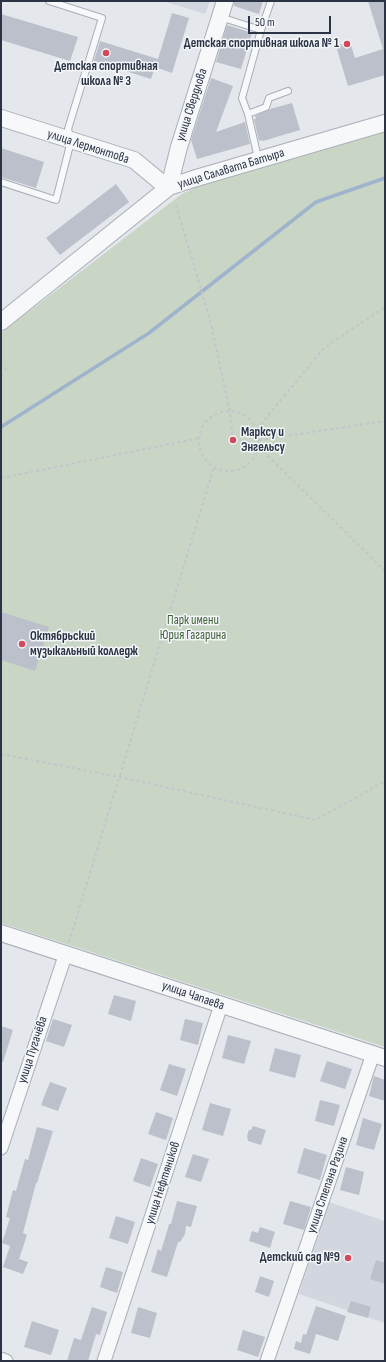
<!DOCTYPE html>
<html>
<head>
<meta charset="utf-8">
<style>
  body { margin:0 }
  #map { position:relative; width:386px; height:1362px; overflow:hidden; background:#e4e7ec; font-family:"Sofia Sans Condensed",sans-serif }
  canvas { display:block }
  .frame { position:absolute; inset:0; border:2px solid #2b3445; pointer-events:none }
  .scale { position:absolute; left:248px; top:16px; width:83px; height:18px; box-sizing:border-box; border:2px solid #2b3445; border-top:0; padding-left:5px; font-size:12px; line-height:14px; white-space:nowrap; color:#2b3445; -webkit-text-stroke:3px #f4f6f9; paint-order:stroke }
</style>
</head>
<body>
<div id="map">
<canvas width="386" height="1362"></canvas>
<div class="frame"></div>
<div class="scale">50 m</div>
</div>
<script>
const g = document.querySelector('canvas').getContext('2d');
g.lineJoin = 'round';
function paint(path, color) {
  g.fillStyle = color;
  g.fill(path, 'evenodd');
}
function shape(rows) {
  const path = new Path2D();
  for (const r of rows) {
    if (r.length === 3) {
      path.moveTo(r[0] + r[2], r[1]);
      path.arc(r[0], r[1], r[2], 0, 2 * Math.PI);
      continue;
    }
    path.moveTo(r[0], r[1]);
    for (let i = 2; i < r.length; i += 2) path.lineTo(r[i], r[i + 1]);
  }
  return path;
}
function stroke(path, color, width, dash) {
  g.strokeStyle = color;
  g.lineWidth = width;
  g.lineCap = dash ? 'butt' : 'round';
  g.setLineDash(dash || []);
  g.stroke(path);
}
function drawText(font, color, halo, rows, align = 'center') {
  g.font = font + ' "Sofia Sans Condensed",sans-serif';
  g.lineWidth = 3;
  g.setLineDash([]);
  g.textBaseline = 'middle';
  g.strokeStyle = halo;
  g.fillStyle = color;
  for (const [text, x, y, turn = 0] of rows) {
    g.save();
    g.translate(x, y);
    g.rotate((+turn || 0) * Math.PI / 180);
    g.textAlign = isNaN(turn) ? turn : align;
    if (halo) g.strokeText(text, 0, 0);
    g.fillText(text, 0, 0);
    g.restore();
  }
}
paint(shape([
  [163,1,210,1,205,14],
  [329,1202,385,1221,385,1323,299,1294]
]), '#d2d6de');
paint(shape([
  [385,132,385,1047,1,923,1,333,166,206,182,194,198,186]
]), '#c9d6c5');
stroke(shape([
  [1,427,149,333,316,202,385,178]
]), '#9fb4cc', 3.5);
paint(shape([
  [234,1,263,1,259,14,234,6],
  [368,1,385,1,385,75,348,86,336,46,350,42,355,58,383,49],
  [172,13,189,18,172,73,155,67,151,79,94,61,100,41,158,59],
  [1,14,78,37,70,61,1,40],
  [227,25,252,33,241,69,216,62],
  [211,78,233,86,216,132,245,122,250,144,197,159,191,140],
  [292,103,300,130,263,141,262,140,259,141,254,119,256,119,255,116,270,109],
  [1,148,44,162,36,188,1,177],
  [116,184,129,202,60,255,46,238],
  [1,612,49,627,35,671,1,660],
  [114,995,136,1001,131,1021,108,1014],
  [53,1019,72,1025,64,1047,46,1041],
  [185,1019,203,1023,198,1045,180,1040],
  [1,1026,13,1030,3,1062,1,1062],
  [228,1035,251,1041,244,1064,222,1058],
  [275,1048,301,1055,295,1078,269,1071],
  [327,1061,352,1069,345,1089,320,1081],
  [169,1064,186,1069,177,1096,160,1090],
  [374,1076,385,1080,385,1101,369,1096],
  [50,1082,67,1088,58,1111,41,1105],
  [320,1100,340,1105,334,1126,315,1121],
  [210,1103,231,1109,223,1136,202,1130],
  [156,1112,173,1118,166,1140,148,1134],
  [363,1118,382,1124,374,1150,356,1145],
  [253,1126,266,1130,261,1145,248,1141,247,1136,249,1130,251,1130],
  [37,1127,53,1131,37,1183,36,1183,23,1233,27,1235,19,1259,28,1262,23,1274,3,1267,10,1246,2,1243,10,1218,6,1217,13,1190,16,1191,25,1159,28,1160],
  [304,1148,327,1155,320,1180,297,1173],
  [193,1154,209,1159,201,1182,185,1177],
  [141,1158,158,1164,150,1187,133,1181],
  [346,1167,364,1172,359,1195,340,1190],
  [177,1201,197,1206,191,1227,186,1226,185,1234,180,1242,178,1242,167,1277,151,1272,158,1249,161,1251,168,1228,169,1224,171,1224],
  [290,1201,311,1207,304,1230,283,1224],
  [116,1216,135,1222,128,1244,109,1238],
  [260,1227,275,1232,270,1248,249,1241,252,1231,258,1233],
  [376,1260,385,1263,385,1284,370,1279],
  [106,1267,123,1272,117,1293,100,1287],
  [260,1276,274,1281,269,1297,255,1292],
  [351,1301,371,1307,368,1318,347,1312],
  [316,1306,346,1316,338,1341,316,1334,310,1354,294,1349,296,1341,301,1343,303,1334,306,1335],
  [92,1307,107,1312,100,1335,96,1334,88,1361,67,1361,74,1338,81,1340],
  [138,1307,157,1313,150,1338,131,1333],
  [32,1321,59,1330,51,1355,24,1347],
  [243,1330,265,1337,258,1357,237,1350]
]), '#bbc0ca');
const service = shape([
  [220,17,261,30,242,98,248,114,266,107,269,98,288,91],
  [261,30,271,1],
  [248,114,258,158],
  [1,182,56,200,71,141,68,129,102,18,49,1]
]);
const minor = shape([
  [1,1148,66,953],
  [1,1359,6,1361],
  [104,1361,221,1005],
  [267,1361,373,1054]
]);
const tertiary = shape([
  [1,118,134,160,163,184,169,187,179,147,225,1],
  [1,322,169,187,193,179,385,123],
  [1,933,385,1058]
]);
stroke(service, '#a9aeb7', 8);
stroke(minor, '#a9aeb7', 15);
stroke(tertiary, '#a9aeb7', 18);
stroke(shape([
  [176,205,210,320,230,412,233,440],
  [1,363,7,371],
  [229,441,30],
  [257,429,324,348,385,307],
  [259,440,385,421],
  [259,447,385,571],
  [1,478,200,438],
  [1,754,119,777,316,820,385,781],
  [69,942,214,467]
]), '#c2c5cb', 2, [3, 3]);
stroke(service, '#f7f8fa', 6);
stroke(minor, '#f7f8fa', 13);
stroke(tertiary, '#f7f8fa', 16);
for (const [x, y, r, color] of [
  [347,44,4,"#d1495b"],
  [106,53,4,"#d1495b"],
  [233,440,4,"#d1495b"],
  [22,644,4,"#d1495b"],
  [348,1258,4,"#d1495b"]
]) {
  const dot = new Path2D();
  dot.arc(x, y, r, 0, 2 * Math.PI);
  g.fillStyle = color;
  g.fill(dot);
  stroke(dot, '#f4f6f9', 1.5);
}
drawText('bold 13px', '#2b3445', '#f4f6f9', [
  ["Детская спортивная школа № 1",339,44],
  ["Детская спортивная",106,67,"center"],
  ["школа № 3",106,82,"center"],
  ["Марксу и",241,433,"left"],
  ["Энгельсу",241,448,"left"],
  ["Октябрьский",30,637,"left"],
  ["музыкальный колледж",30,652,"left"],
  ["Детский сад №9",340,1258]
], 'right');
drawText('13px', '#2b3445', '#f4f6f9', [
  ["улица Свердлова",192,105,-72],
  ["улица Лермонтова",88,147,18],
  ["улица Салавата Батыра",231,169,-17],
  ["улица Чапаева",193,996,19],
  ["улица Пугачёва",33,1050,-72],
  ["улица Нефтяников",163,1183,-72],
  ["улица Степана Разина",328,1185,-71]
]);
drawText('13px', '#3f6138', '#f4f6f9', [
  ["Парк имени",193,621],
  ["Юрия Гагарина",193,636]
]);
</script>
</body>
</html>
